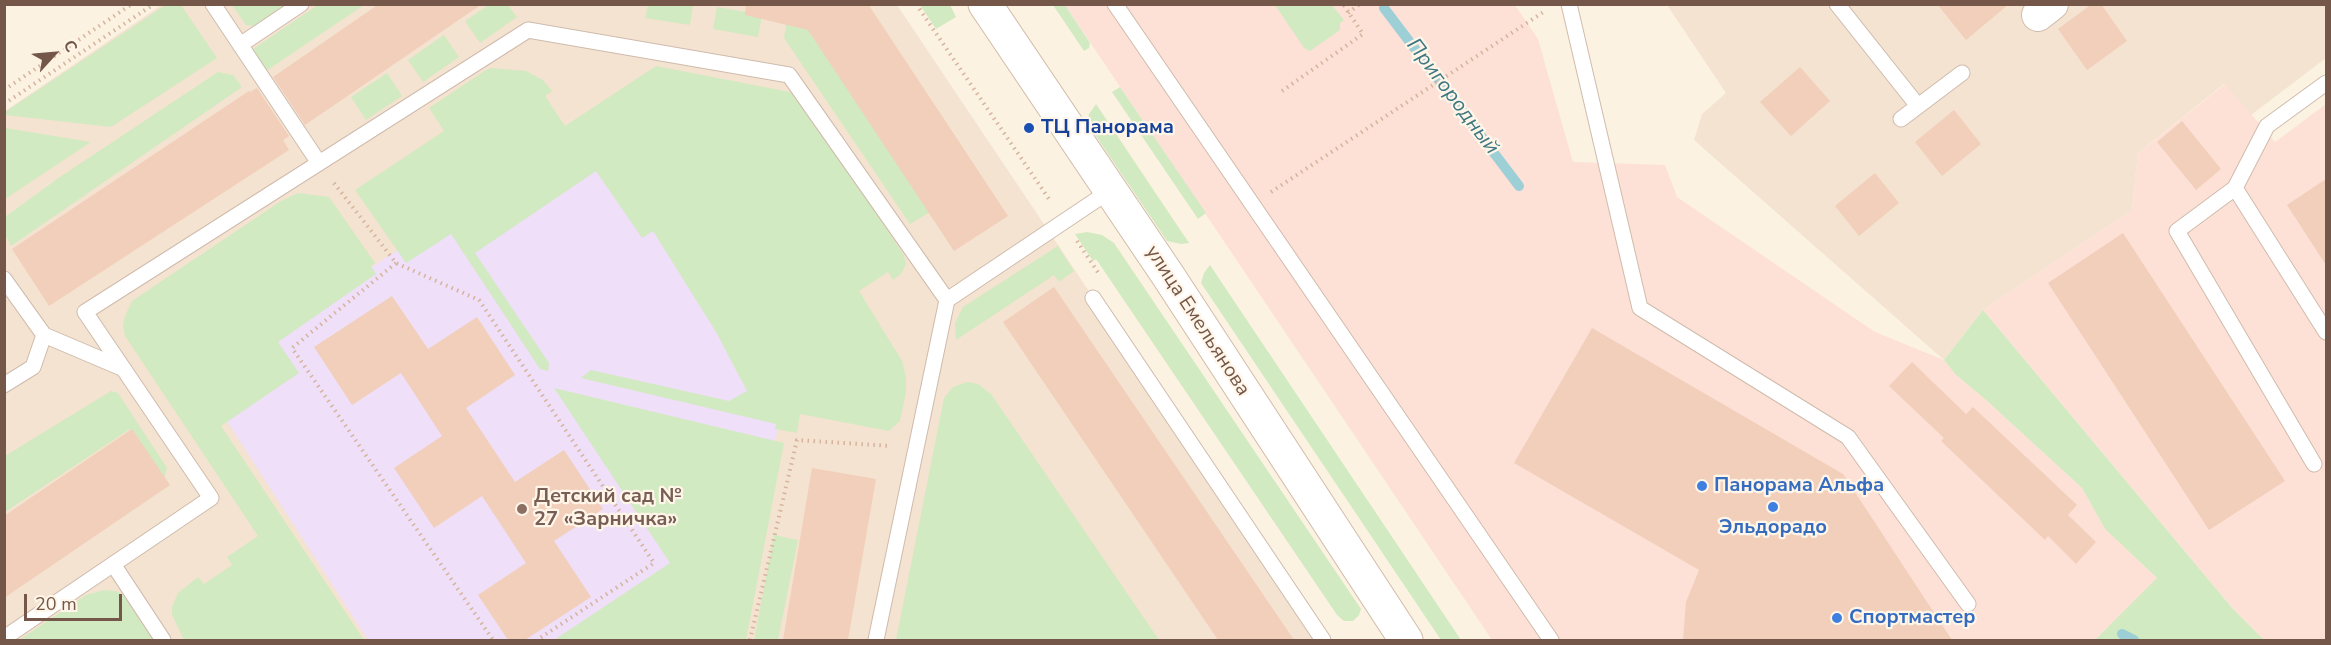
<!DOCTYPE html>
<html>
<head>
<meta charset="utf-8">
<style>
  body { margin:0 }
  #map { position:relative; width:2331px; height:645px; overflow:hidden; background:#fcf2e2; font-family:"Nunito Sans",sans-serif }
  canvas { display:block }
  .frame { position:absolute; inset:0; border:6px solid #745749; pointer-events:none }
  .north { position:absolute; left:24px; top:24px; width:60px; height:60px; -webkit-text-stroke:4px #fff6e9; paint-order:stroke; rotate:64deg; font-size:16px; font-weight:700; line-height:24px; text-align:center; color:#745749 }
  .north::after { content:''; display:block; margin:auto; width:21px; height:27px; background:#745749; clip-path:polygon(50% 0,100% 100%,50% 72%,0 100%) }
  .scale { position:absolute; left:24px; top:594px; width:98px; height:27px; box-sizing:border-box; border:3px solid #745749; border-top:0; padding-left:8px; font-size:18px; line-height:21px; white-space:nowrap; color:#745749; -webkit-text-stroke:4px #fff6e9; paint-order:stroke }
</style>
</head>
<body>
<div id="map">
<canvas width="2331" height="645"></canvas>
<div class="frame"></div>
<div class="north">С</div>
<div class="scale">20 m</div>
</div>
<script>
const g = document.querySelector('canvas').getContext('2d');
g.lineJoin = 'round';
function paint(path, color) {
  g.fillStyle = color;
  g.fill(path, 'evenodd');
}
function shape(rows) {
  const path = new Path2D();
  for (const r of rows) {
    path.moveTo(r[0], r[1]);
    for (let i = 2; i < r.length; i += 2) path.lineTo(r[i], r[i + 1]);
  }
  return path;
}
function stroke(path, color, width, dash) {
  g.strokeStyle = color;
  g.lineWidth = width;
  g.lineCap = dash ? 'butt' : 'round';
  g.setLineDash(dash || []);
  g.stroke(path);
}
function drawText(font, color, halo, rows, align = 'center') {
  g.font = font + ' "Nunito Sans",sans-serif';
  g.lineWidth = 4.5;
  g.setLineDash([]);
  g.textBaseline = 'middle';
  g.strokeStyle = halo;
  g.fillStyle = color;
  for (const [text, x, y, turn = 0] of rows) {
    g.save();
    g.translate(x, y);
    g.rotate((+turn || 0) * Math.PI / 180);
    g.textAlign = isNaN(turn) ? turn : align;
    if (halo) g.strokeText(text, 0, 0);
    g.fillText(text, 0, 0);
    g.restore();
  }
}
paint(shape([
  [163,4,897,5,1323,640,5,640,5,111],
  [1667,5,2326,5,2326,58,2251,115,2224,84,2138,153,2132,210,1983,310,1944,360,1694,140,1702,114,1726,93]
]), '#f4e3d1');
paint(shape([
  [1065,5,1515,5,1538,39,1573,162,1665,165,1677,197,1875,332,1944,360,1955,374,1986,400,2082,488,2105,529,2158,579,2095,640,1492,640],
  [2225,84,2275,142,2326,104,2326,640,2264,640,2233,609,1983,310,2132,210,2138,153]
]), '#fde1d6');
paint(shape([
  [575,136,797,338,733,640,368,640,199,378]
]), '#efdff8');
paint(shape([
  [167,4,181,5,217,58,111,127,5,115,5,112],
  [490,4,508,5,517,17,480,43,465,21],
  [232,5,294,5,260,27,246,25],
  [318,5,364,5,266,71,253,49],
  [648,5,693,5,690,25,645,18],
  [920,5,950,5,956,17,936,29],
  [1053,5,1065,5,1090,43,1089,48,1084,51],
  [1275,5,1332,5,1344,20,1340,23,1340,30,1310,51,1304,48],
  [717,7,762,15,758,37,713,29],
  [787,20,808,25,930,212,910,224,784,38],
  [444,35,459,57,423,82,408,60],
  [656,66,795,93,904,255,906,264,901,274,893,280,888,272,859,291,902,361,906,377,906,392,900,421,889,431,800,414,797,433,775,429,776,424,581,378,591,370,729,401,747,391,716,332,653,231,642,238,596,171,475,253,549,363,548,371,540,369,451,234,406,263,355,190,444,131,429,108,486,70,492,68,526,71,543,80,552,91,545,96,565,126],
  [218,72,233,75,242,87,11,246,5,234,5,217,57,179],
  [387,73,402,96,366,120,351,97],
  [1120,87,1206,213,1198,219,1112,92],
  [1096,104,1189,243,1181,244,1167,241,1087,123,1089,114],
  [5,128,91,142,5,199],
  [298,193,329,197,375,263,371,266,376,274,278,342,299,373,221,426,364,640,184,640,172,615,172,607,178,593,198,577,204,584,232,565,227,557,258,536,125,336,123,325,125,316,132,301,281,201],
  [1087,232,1102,235,1114,243,1361,609,1359,615,1353,621,1344,621,1337,615,1096,259,1093,261,1075,234],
  [1058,246,1074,271,1059,282,1054,275,956,340,955,323,963,307],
  [1210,265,1461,640,1441,640,1201,283,1204,273],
  [1983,310,2233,609,2264,640,2095,640,2157,578,2105,529,2082,488,1986,400,1955,374,1944,360],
  [967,382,978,384,991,394,1159,640,896,640,944,398,953,387],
  [554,388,784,443,746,640,554,640,670,563],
  [111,391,118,393,167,468,164,479,130,429,5,512,5,456],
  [774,535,798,540,778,640,754,640],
  [104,590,116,591,128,597,159,640,19,640,86,595]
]), '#d2eac1');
stroke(shape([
  [1384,8,1519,186],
  [2122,634,2134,640]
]), '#9dcfd7', 10);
paint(shape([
  [379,4,482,4,305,125,273,77],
  [746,4,868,4,1008,216,954,251,808,30,745,15],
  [1937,4,2009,4,1966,40],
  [2092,4,2101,4,2127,41,2087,70,2058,29],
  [1800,67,1830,101,1791,136,1760,102],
  [257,88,289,136,283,140,289,150,49,306,12,249,249,91,250,92],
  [1954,110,1981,144,1942,176,1915,142],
  [2182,121,2221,169,2196,190,2157,142],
  [1875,173,1899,203,1859,236,1835,206],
  [2326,179,2326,265,2287,205],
  [2123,233,2285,481,2209,530,2048,283],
  [1054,287,1294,640,1218,640,1003,322],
  [392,296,428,349,477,317,515,375,466,408,515,482,564,450,603,509,554,541,591,597,525,640,508,640,478,595,526,563,482,496,434,528,394,468,442,436,401,373,352,405,314,347],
  [1592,328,1843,474,1952,640,1683,640,1686,602,1699,570,1514,463],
  [1912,362,1966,414,1973,407,2077,505,2068,515,2096,542,2076,564,2048,536,2045,540,1941,441,1944,438,1889,386],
  [132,429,170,485,4,598,4,516],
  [812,468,876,479,848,640,783,640]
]), '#f2cfba');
const lane = shape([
  [213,4,319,163],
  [1115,4,1551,640],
  [1569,4,1640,308,1848,437,1968,604],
  [1837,4,1918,106],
  [240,45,301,4],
  [2326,83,2267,126,2235,188,2326,332],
  [1901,119,1962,73],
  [2235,188,2177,231,2314,464],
  [4,279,44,335,124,369],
  [1093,298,1323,640],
  [4,385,33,367,44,335],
  [113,564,163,640],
  [4,638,211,498,85,312,528,30,789,75,947,300,1111,190],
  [876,640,947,300]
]);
const street = shape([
  [2038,15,2052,4]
]);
const secondary = shape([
  [985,4,1169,277,1406,640]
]);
stroke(lane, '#cfbbac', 17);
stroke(street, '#cfbbac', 34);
stroke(secondary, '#d2bba9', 35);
stroke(shape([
  [916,4,1051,202],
  [1348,13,1360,4],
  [4,90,132,4],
  [1282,91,1363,34,1343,4],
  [4,104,154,4],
  [334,183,396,263,479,300,654,563,537,640],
  [1271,192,1545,11],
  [1077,241,1099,274],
  [396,263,292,348,493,640],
  [750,640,797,440,891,446]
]), '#d6b39d', 4, [1.5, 4.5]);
stroke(lane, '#fff', 15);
stroke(street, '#fff', 32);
stroke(secondary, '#fff', 33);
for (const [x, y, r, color] of [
  [1029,128,6,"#1a4fb4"],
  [1702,486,6,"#3f7fe0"],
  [1773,507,6,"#3f7fe0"],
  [522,509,6,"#8d6e63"],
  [1837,618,6,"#3f7fe0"]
]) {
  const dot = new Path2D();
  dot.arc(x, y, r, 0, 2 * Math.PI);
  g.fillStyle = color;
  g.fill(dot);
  stroke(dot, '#fff6e9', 2);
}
drawText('bold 20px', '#164399', '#fff6e9', [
  ["ТЦ Панорама",1041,128]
], 'left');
drawText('20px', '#745749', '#fff6e9', [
  ["улица Емельянова",1197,321,57]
]);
drawText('bold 20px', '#366cbe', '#fff6e9', [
  ["Панорама Альфа",1714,486],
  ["Эльдорадо",1773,528,"center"],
  ["Спортмастер",1849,618]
], 'left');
drawText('bold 20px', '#785e54', '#fff6e9', [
  ["Детский сад №",534,497],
  ["27 «Зарничка»",534,520]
], 'left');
drawText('italic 21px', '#3f7781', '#fff6e9', [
  ["Пригородный",1452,97,53]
]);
</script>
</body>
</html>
